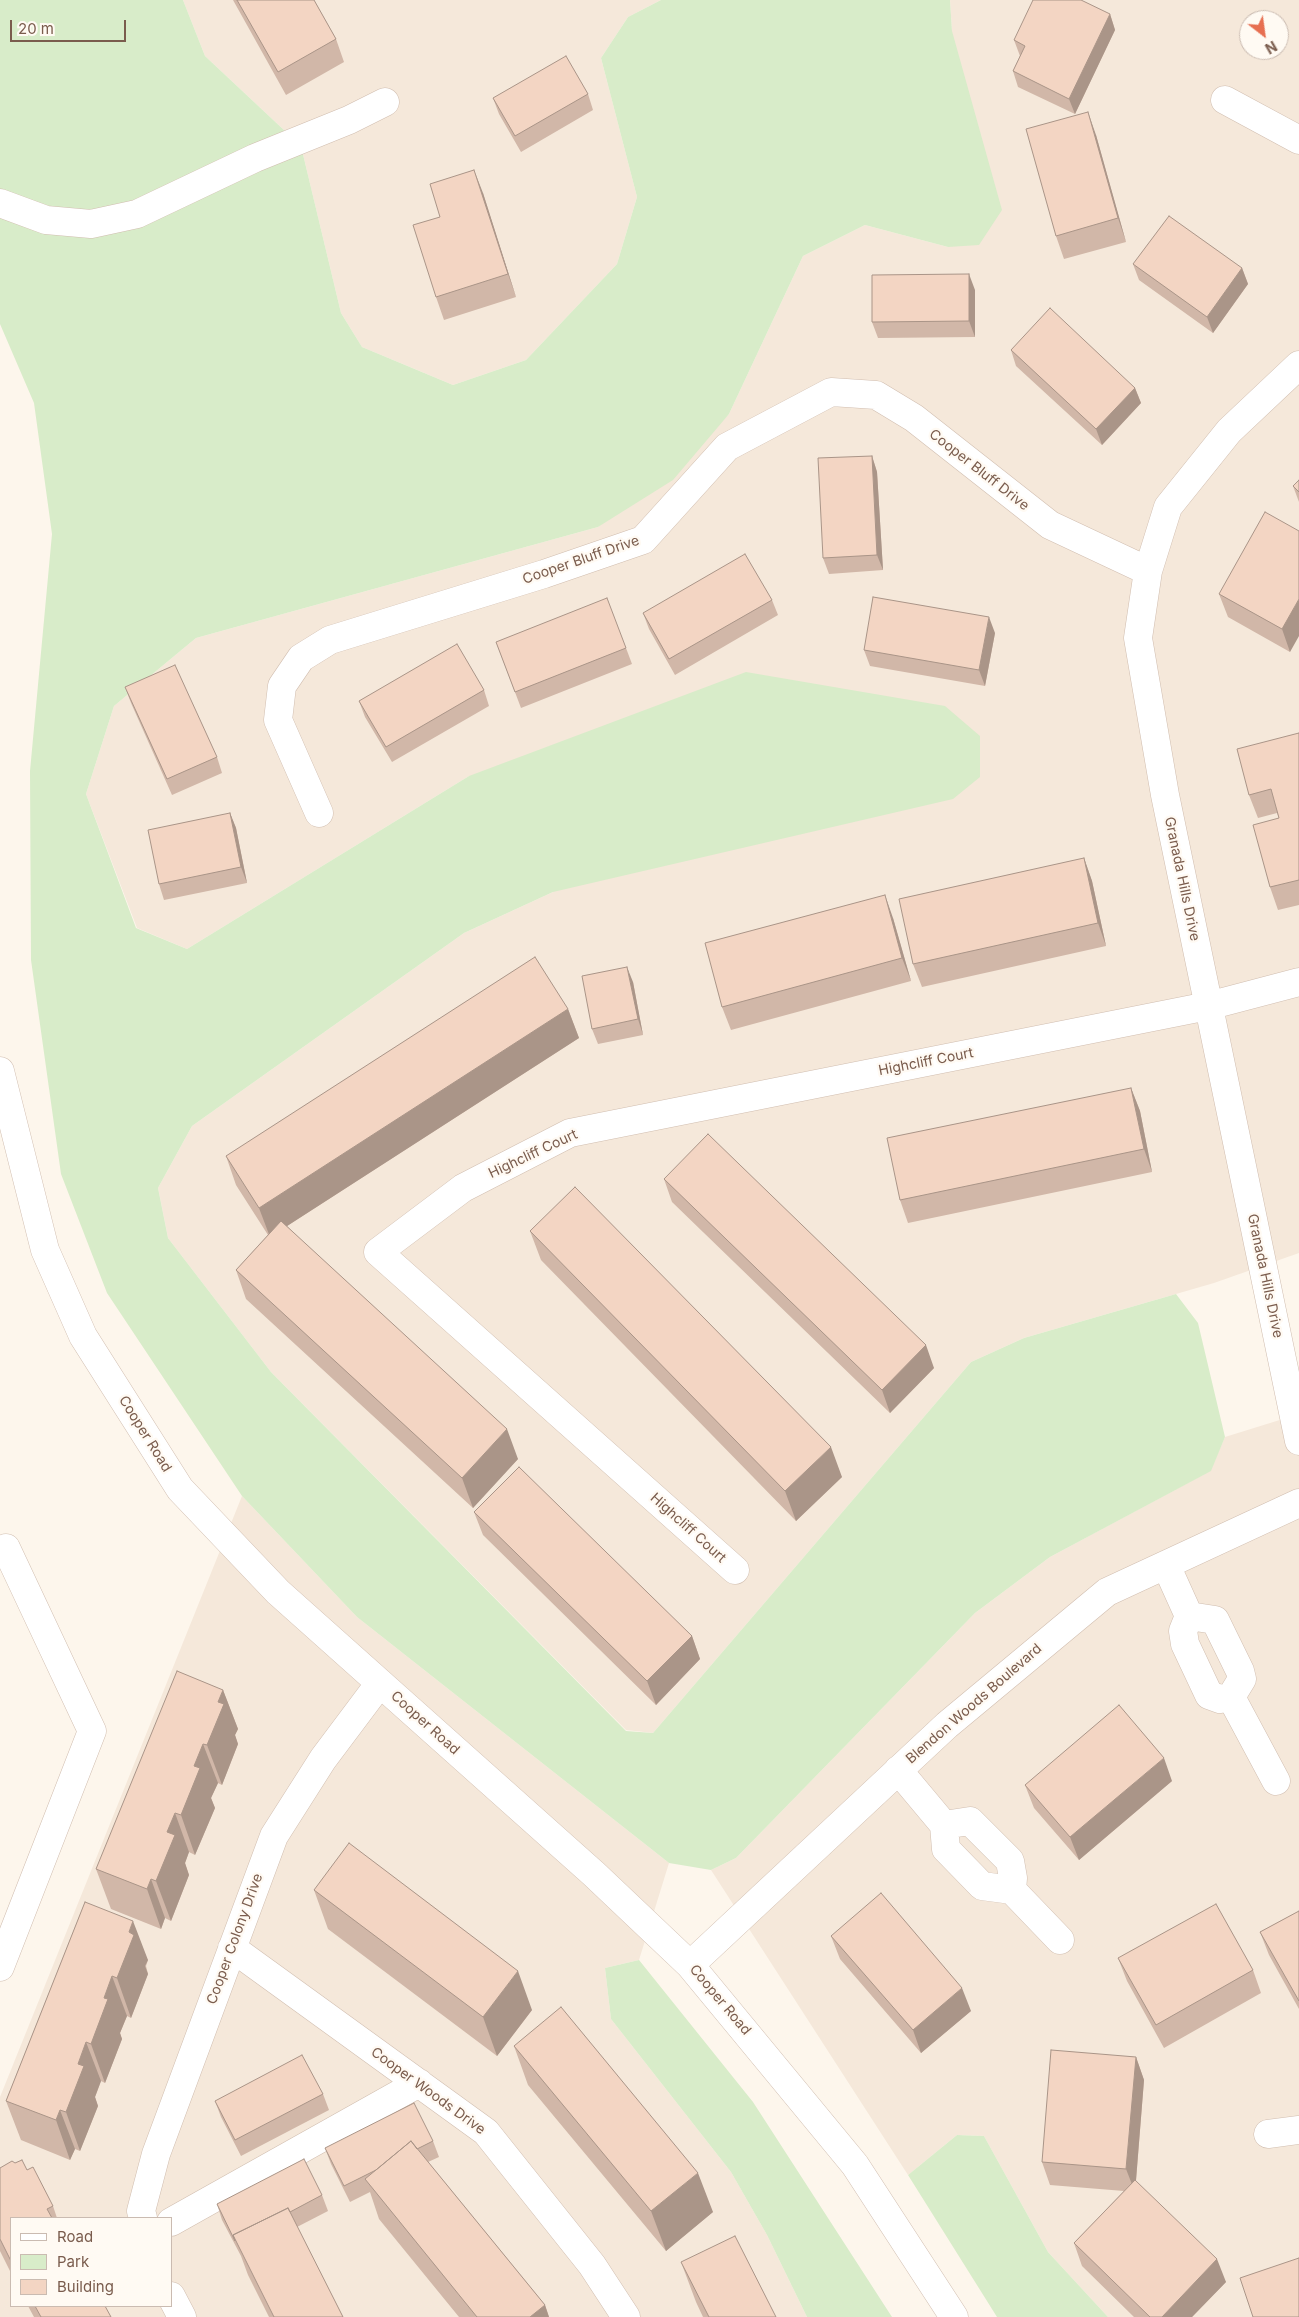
<!DOCTYPE html>
<html>
<head>
<meta charset="utf-8">
<style>
  body { margin:0 }
  #map { position:relative; width:1299px; height:2317px; overflow:hidden; background:#fdf6ec; font-family:Inter,sans-serif }
  canvas { display:block }
  .legend { position:absolute; left:10px; top:2217px; width:162px; height:90px; box-sizing:border-box; background:#fffaf3; border:1px solid #cabbb1; margin:0; padding:6px 9px; list-style:none; font-size:15px; color:#7a5c4d }
  .legend li { display:flex; align-items:center; gap:10px; height:25px }
  .legend b { width:25px; border:1px solid #cabbb1 }
  .north { position:absolute; left:1239px; top:10px; width:50px; height:50px; box-sizing:border-box; background:#fffaf3; border:1px solid #cabbb1; border-radius:50%; rotate:150deg; font-size:14px; font-weight:700; line-height:20px; text-align:center; color:#7a5c4d }
  .north::after { content:''; display:block; margin:auto; width:18px; height:22px; background:#e76f51; clip-path:polygon(50% 0,100% 100%,50% 72%,0 100%) }
  .scale { position:absolute; left:10px; top:20px; width:116px; height:22px; box-sizing:border-box; border:2px solid #7a5c4d; border-top:0; padding-left:6px; font-size:15px; line-height:18px; white-space:nowrap; color:#7a5c4d; -webkit-text-stroke:4px #fffaf3; paint-order:stroke }
</style>
</head>
<body>
<div id="map">
<canvas width="1299" height="2317"></canvas>
<ul class="legend">
<li><b style="height:6px;background:#fff"></b>Road</li>
<li><b style="height:14px;background:#d8ecc9"></b>Park</li>
<li><b style="height:14px;background:#f3d5c3"></b>Building</li>
</ul>
<div class="north">N</div>
<div class="scale">20 m</div>
</div>
<script>
const g = document.querySelector('canvas').getContext('2d');
g.lineJoin = 'round';
function paint(path, color) {
  g.fillStyle = color;
  g.fill(path, 'evenodd');
}
function shape(rows) {
  const path = new Path2D();
  for (const r of rows) {
    path.moveTo(r[0], r[1]);
    for (let i = 2; i < r.length; i += 2) path.lineTo(r[i], r[i + 1]);
  }
  return path;
}
function stroke(path, color, width, dash) {
  g.strokeStyle = color;
  g.lineWidth = width;
  g.lineCap = dash ? 'butt' : 'round';
  g.setLineDash(dash || []);
  g.stroke(path);
}
function drawText(font, color, halo, rows, align = 'center') {
  g.font = font + ' Inter,sans-serif';
  g.lineWidth = 4.5;
  g.setLineDash([]);
  g.textBaseline = 'middle';
  g.strokeStyle = halo;
  g.fillStyle = color;
  for (const [text, x, y, turn = 0] of rows) {
    g.save();
    g.translate(x, y);
    g.rotate((+turn || 0) * Math.PI / 180);
    g.textAlign = isNaN(turn) ? turn : align;
    if (halo) g.strokeText(text, 0, 0);
    g.fillText(text, 0, 0);
    g.restore();
  }
}
paint(shape([
  [183,0,661,0,628,17,601,58,637,197,617,264,526,360,453,385,362,347,341,313,301,146,205,56],
  [950,0,1299,0,1299,1253,1214,1283,1024,1338,971,1362,653,1733,626,1730,271,1372,168,1238,158,1188,192,1126,464,933,553,892,469,776,187,949,137,928,86,794,114,706,196,638,598,527,729,414,803,256,865,225,948,247,952,31],
  [1249,20,1279,20,1279,50,1249,50],
  [1299,1414,1299,2317,1108,2317,1048,2252,984,2136,957,2135,908,2175,711,1870,736,1858,975,1613,1050,1557,1210,1471,1225,1437],
  [242,1496,357,1617,669,1863,639,1960,605,1968,611,2019,731,2172,767,2235,807,2317,0,2317,0,2097],
  [11,2218,171,2218,171,2306,11,2306]
]), '#f5e8da');
paint(shape([
  [0,0,183,0,205,56,301,146,341,313,362,347,453,385,526,360,617,264,637,197,601,58,628,17,661,0,950,0,952,31,1002,210,979,245,948,247,865,225,803,256,729,414,673,480,598,527,196,638,114,706,86,794,136,928,187,949,469,776,746,672,945,706,980,736,980,777,953,799,553,892,464,933,192,1126,158,1188,168,1238,271,1372,626,1731,653,1733,971,1362,1024,1338,1176,1294,1198,1323,1225,1437,1211,1471,1050,1557,975,1613,736,1858,711,1870,669,1863,357,1617,242,1496,107,1293,61,1174,31,960,30,771,52,534,34,403,0,324],
  [639,1960,753,2102,892,2317,807,2317,767,2235,731,2172,611,2019,605,1968],
  [957,2135,984,2136,1048,2252,1108,2317,997,2317,908,2175]
]), '#d8ecc9');
const minor = shape([
  [1225,100,1299,140],
  [0,203,46,220,91,224,137,214,255,158,349,120,385,102],
  [1299,365,1229,431,1168,507,1148,571,1138,638,1165,795,1299,1441],
  [319,813,278,720,282,686,301,658,330,640,544,574,643,540,727,447,831,392,876,395,914,418,1050,525,1148,571],
  [0,1071,45,1250,83,1336,180,1489,278,1592,594,1874,690,1965,855,2165,954,2317],
  [1166,1565,1189,1616,1183,1631,1185,1644,1209,1695,1220,1699,1231,1697,1242,1679,1240,1671,1215,1620,1189,1616],
  [735,1570,378,1252,463,1188,570,1133,1208,1006,1299,982],
  [1231,1697,1276,1781],
  [898,1770,944,1825],
  [1012,1890,1013,1878,1010,1861,970,1821,944,1825,946,1849,982,1886,1012,1890,1060,1940],
  [232,1948,486,2132,592,2265,626,2317],
  [690,1965,947,1725,1107,1592,1299,1503],
  [0,1967,92,1731,6,1548],
  [1268,2134,1299,2130],
  [143,2218,141,2211,156,2154,274,1836,323,1759,380,1683],
  [171,2222,419,2083],
  [171,2296,182,2317]
]);
stroke(minor, '#d1beb0', 29);
stroke(minor, '#fff', 28);
paint(shape([
  [233,0,314,0,336,39,344,62,286,95],
  [1110,14,1115,30,1075,114,1018,87,1013,71,1020,56,1014,40],
  [588,94,593,110,521,152,499,114,493,98],
  [1096,135,1126,242,1064,259,1056,236],
  [483,193,516,297,444,320,436,297,440,217],
  [1133,264,1242,268,1248,284,1213,333,1139,280],
  [975,290,975,337,878,338,872,322],
  [1011,350,1135,388,1141,403,1102,445,1016,366],
  [872,456,877,472,883,570,829,574,823,558],
  [1299,480,1299,502,1293,486],
  [1299,531,1290,652,1228,617,1219,594],
  [772,600,778,615,675,675,649,629,643,613],
  [995,633,985,686,870,666,864,650],
  [496,642,626,648,632,664,521,708],
  [125,687,217,757,222,773,172,795,131,703],
  [484,690,489,706,392,762,365,717,359,701],
  [1299,733,1299,905,1278,910,1270,887,1279,818,1277,813,1258,818,1249,795],
  [230,813,236,828,247,883,164,900,159,884],
  [1084,858,1092,881,1106,946,922,987,913,964],
  [893,918,911,981,731,1030,722,1007],
  [633,982,643,1035,598,1044,592,1029],
  [568,1009,579,1038,287,1226,518,1459,473,1508,246,1299,236,1270,268,1235,236,1185,226,1156],
  [1131,1088,1140,1111,1152,1172,908,1223,900,1200],
  [664,1179,934,1368,890,1413,672,1202],
  [530,1231,842,1477,796,1521,541,1260],
  [474,1512,692,1636,700,1659,656,1705,483,1535],
  [223,1690,238,1729,235,1735,238,1744,222,1785,218,1783,211,1798,215,1808,195,1855,189,1852,185,1863,189,1875,171,1921,165,1918,161,1929,111,1909,96,1869],
  [1172,1781,1079,1860,1034,1808,1025,1785],
  [314,1890,532,2010,497,2056,328,1929],
  [85,1902,148,1960,146,1966,148,1974,131,2018,127,2016,120,2033,122,2039,105,2083,101,2081,95,2097,98,2106,80,2151,75,2149,70,2160,21,2140,6,2101],
  [1299,1911,1299,2009,1269,1955,1260,1932],
  [831,1936,971,2011,921,2053,840,1959],
  [1118,1958,1253,1970,1261,1993,1164,2048,1127,1981],
  [514,2046,713,2212,666,2251,528,2085],
  [1136,2057,1144,2080,1136,2181,1226,2282,1192,2317,1134,2317,1082,2266,1074,2243,1124,2191,1050,2185,1042,2162],
  [323,2094,329,2110,241,2156,221,2117,215,2101],
  [433,2141,439,2157,428,2162,545,2305,549,2317,459,2317,379,2219,370,2192,350,2202,331,2164,325,2148],
  [0,2168,27,2170,53,2206,57,2218,11,2218,11,2273,0,2251],
  [322,2195,328,2211,297,2227,343,2317,269,2317,248,2275,241,2256,222,2220,217,2204],
  [681,2262,776,2317,703,2317,696,2302],
  [28,2306,105,2306,111,2317,34,2317]
]), '#d1b7a8');
paint(shape([
  [1110,14,1115,30,1075,114,1069,99],
  [1088,112,1096,135,1126,242,1118,218],
  [474,170,483,193,516,297,508,274],
  [1242,268,1248,284,1213,333,1207,317],
  [969,274,975,290,975,337,969,321],
  [1135,388,1141,403,1102,445,1096,429],
  [872,456,877,472,883,570,877,555],
  [1299,599,1299,636,1290,652,1282,629],
  [989,617,995,633,985,686,979,670],
  [230,813,236,828,247,883,241,867],
  [1084,858,1092,881,1106,946,1098,923],
  [885,895,893,918,911,981,902,958],
  [627,967,633,982,643,1035,638,1019],
  [568,1009,579,1038,270,1237,259,1208],
  [1131,1088,1140,1111,1152,1172,1144,1149],
  [926,1345,934,1368,890,1413,882,1390],
  [507,1429,518,1459,473,1508,462,1478],
  [831,1447,842,1477,796,1521,785,1491],
  [692,1636,700,1659,656,1705,647,1681],
  [223,1690,238,1729,235,1735,238,1744,222,1785,207,1745,218,1702],
  [203,1744,218,1783,211,1798,215,1808,195,1855,181,1815,194,1766],
  [1164,1758,1172,1781,1079,1860,1070,1837],
  [175,1813,189,1852,185,1863,189,1875,171,1921,156,1881,167,1832],
  [151,1879,165,1918,161,1929,147,1889],
  [133,1921,148,1960,145,1966,148,1974,131,2018,117,1978,129,1932],
  [518,1971,532,2010,497,2056,483,2017],
  [112,1976,127,2016,120,2033,122,2039,105,2083,91,2044,104,1998],
  [962,1988,971,2011,921,2053,913,2030],
  [86,2042,101,2081,95,2097,98,2106,80,2151,66,2112,78,2064],
  [1136,2057,1144,2080,1135,2192,1126,2169],
  [60,2110,75,2149,70,2160,56,2120],
  [698,2173,713,2212,666,2251,651,2211],
  [1217,2259,1226,2282,1192,2317,1162,2317],
  [545,2305,549,2317,530,2317]
]), '#aa9588');
const building = shape([
  [237,0,314,0,336,39,278,72,237,0],
  [1033,0,1081,0,1110,14,1069,99,1013,71,1025,46,1014,40,1033,0],
  [566,56,588,94,515,136,493,98,566,56],
  [1088,112,1118,218,1056,236,1026,129,1088,112],
  [474,170,508,274,436,297,413,225,440,217,430,184,474,170],
  [1169,216,1242,268,1207,317,1133,264,1169,216],
  [969,274,969,321,872,322,872,275,969,274],
  [1050,308,1135,388,1096,429,1011,350,1050,308],
  [872,456,877,555,823,558,818,458,872,456],
  [1299,480,1299,492,1293,486,1299,480],
  [1265,512,1299,531,1299,599,1282,629,1219,594,1265,512],
  [745,554,772,600,669,659,643,613,745,554],
  [873,597,989,617,979,670,864,650,873,597],
  [607,598,626,648,515,692,496,642,607,598],
  [457,644,484,690,386,747,359,701,457,644],
  [175,665,217,757,167,779,125,687,175,665],
  [1299,733,1299,880,1270,887,1253,825,1279,818,1271,789,1249,795,1237,749,1299,733],
  [230,813,241,867,159,884,148,830,230,813],
  [1084,858,1098,923,913,964,899,899,1084,858],
  [885,895,902,958,722,1007,705,943,885,895],
  [535,957,568,1009,259,1208,226,1156,535,957],
  [627,967,638,1019,592,1029,582,976,627,967],
  [1131,1088,1144,1149,900,1200,887,1138,1131,1088],
  [708,1134,926,1345,882,1390,664,1179,708,1134],
  [575,1187,831,1447,785,1491,530,1231,575,1187],
  [281,1221,507,1429,462,1478,236,1270,281,1221],
  [519,1467,692,1636,647,1681,474,1512,519,1467],
  [177,1671,223,1690,218,1702,224,1704,207,1745,203,1744,194,1766,200,1768,181,1815,175,1813,167,1832,175,1835,156,1881,151,1879,147,1889,96,1869,177,1671],
  [1119,1705,1164,1758,1070,1837,1025,1785,1119,1705],
  [349,1843,518,1971,483,2017,314,1890,349,1843],
  [881,1893,962,1988,913,2030,831,1936,881,1893],
  [85,1902,133,1921,129,1932,134,1935,117,1978,112,1976,104,1998,108,1999,91,2044,86,2042,78,2064,84,2066,66,2112,60,2110,56,2120,6,2101,85,1902],
  [1216,1904,1253,1970,1156,2025,1118,1958,1216,1904],
  [1299,1911,1299,2001,1260,1932,1299,1911],
  [561,2007,698,2173,651,2211,514,2046,561,2007],
  [1051,2050,1136,2057,1126,2169,1042,2162,1051,2050],
  [302,2055,323,2094,235,2140,215,2101,302,2055],
  [414,2103,433,2141,417,2149,411,2141,376,2170,344,2186,325,2148,414,2103],
  [411,2141,545,2305,530,2317,477,2317,365,2179,411,2141],
  [304,2159,322,2195,290,2212,288,2208,233,2235,235,2241,217,2204,304,2159],
  [22,2160,27,2170,33,2167,53,2206,47,2209,52,2218,11,2218,11,2261,0,2239,0,2168,12,2161,15,2163,22,2160],
  [1135,2180,1217,2259,1162,2317,1150,2317,1074,2243,1135,2180],
  [288,2208,343,2317,274,2317,233,2235,288,2208],
  [735,2236,776,2317,709,2317,681,2262,735,2236],
  [1299,2258,1299,2317,1253,2317,1240,2278,1299,2258],
  [35,2306,105,2306,111,2317,41,2317,35,2306]
]);
paint(building, '#f3d5c3');
stroke(building, '#aa9588', 1);
drawText('14px', '#7a5c4d', '#fffaf3', [
  ["Cooper Bluff Drive",979,470,38],
  ["Cooper Bluff Drive",581,560,-19],
  ["Granada Hills Drive",1182,879,78],
  ["Highcliff Court",926,1062,-11],
  ["Highcliff Court",533,1154,-25],
  ["Granada Hills Drive",1265,1276,78],
  ["Cooper Road",145,1434,58],
  ["Highcliff Court",688,1528,42],
  ["Blendon Woods Boulevard",974,1704,-41],
  ["Cooper Road",425,1723,42],
  ["Cooper Colony Drive",235,1939,-70],
  ["Cooper Road",720,2000,50],
  ["Cooper Woods Drive",428,2091,36]
]);
</script>
</body>
</html>
